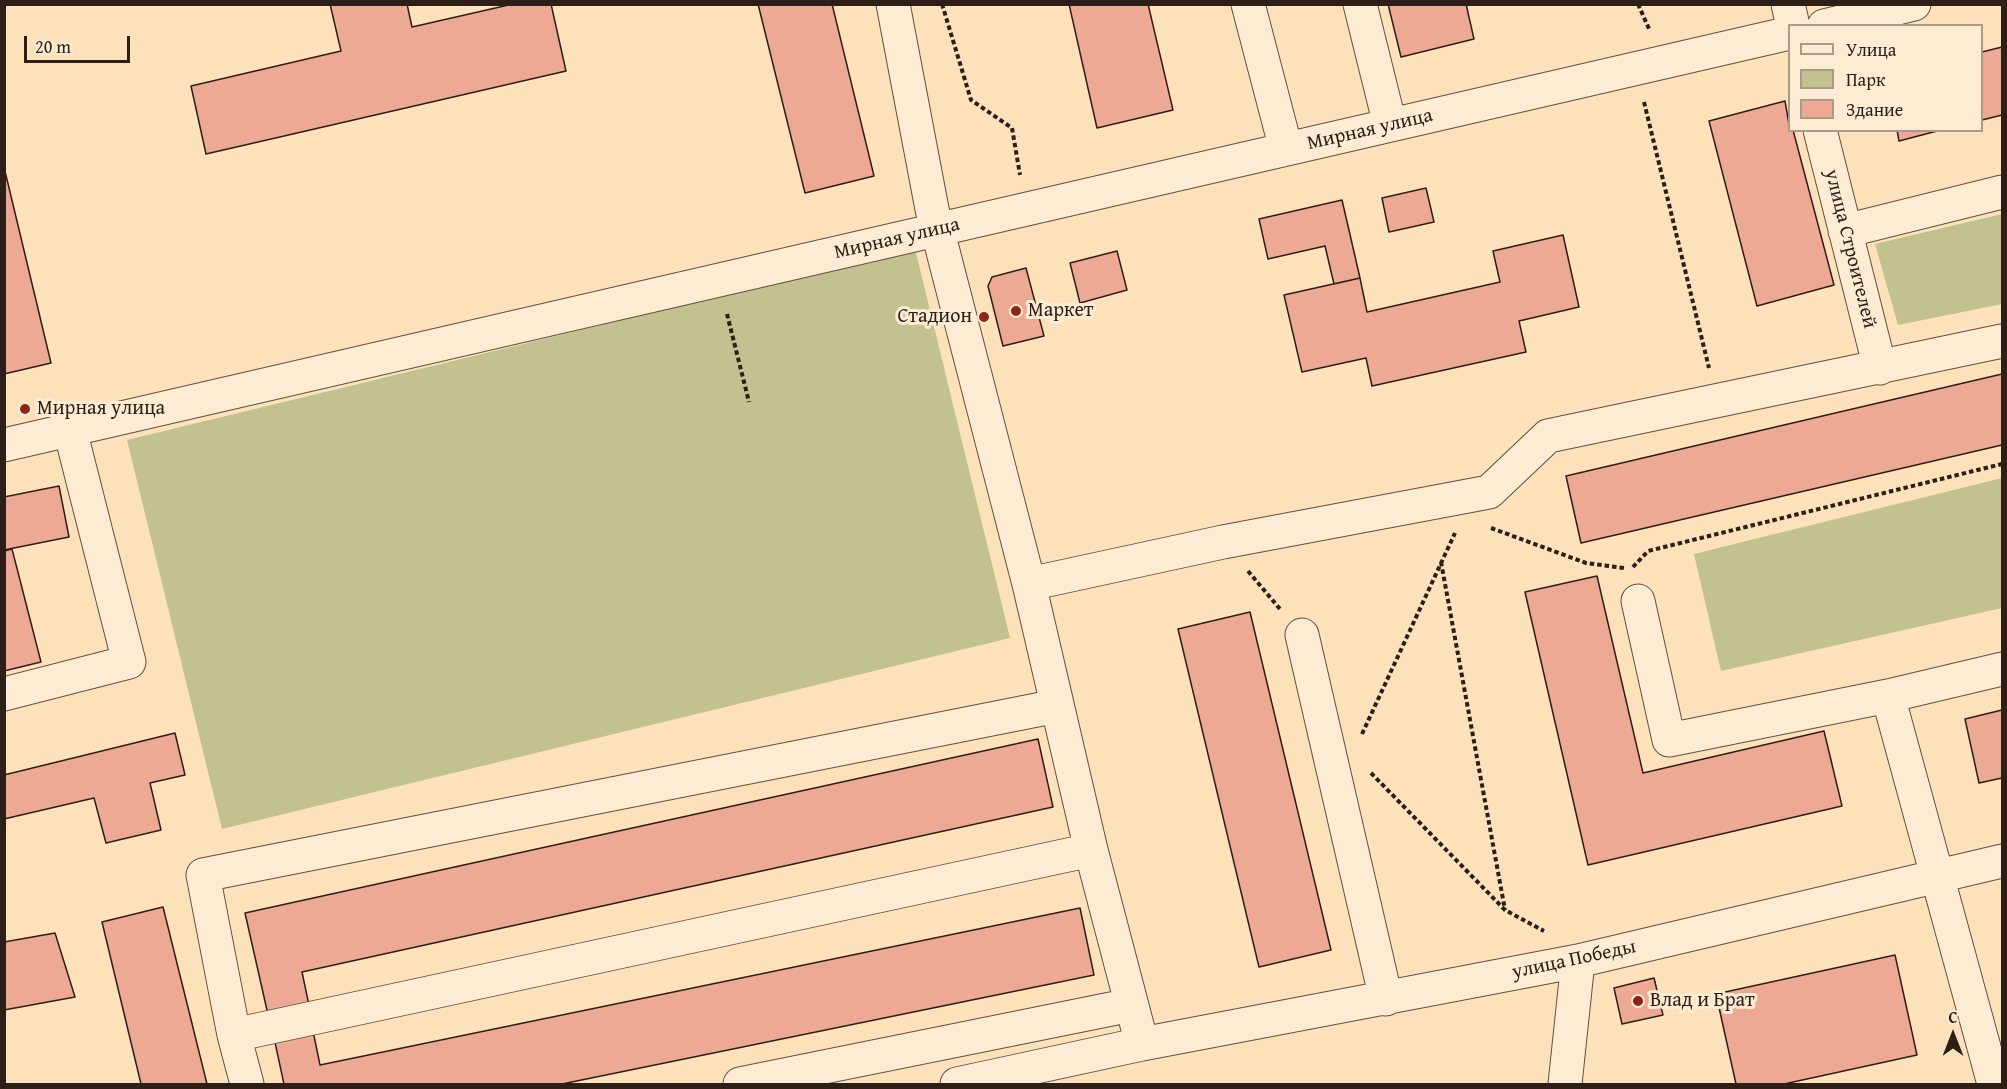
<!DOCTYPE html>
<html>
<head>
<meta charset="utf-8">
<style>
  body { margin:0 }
  #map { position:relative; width:2007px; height:1089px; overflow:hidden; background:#fce1bb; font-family:"Gentium Book Plus",serif }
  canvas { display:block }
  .frame { position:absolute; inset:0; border:6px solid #2d1f17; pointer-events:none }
  .legend { position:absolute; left:1788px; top:24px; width:195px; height:108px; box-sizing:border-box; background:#fdecd3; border:2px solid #aa9a88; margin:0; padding:8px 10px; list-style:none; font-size:18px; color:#2d1f17 }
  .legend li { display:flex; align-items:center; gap:12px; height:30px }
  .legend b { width:30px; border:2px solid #aa9a88 }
  .north { position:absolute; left:1923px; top:1005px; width:60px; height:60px; -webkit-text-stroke:4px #fdecd3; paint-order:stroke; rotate:0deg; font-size:16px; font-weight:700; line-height:24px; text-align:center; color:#2d1f17 }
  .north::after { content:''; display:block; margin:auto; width:21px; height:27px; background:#2d1f17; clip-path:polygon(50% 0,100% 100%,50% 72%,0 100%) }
  .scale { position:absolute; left:24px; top:36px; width:106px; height:27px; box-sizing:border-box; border:3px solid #2d1f17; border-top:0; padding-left:8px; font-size:18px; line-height:21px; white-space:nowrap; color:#2d1f17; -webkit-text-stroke:4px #fdecd3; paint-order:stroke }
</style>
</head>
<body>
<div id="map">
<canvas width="2007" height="1089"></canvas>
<div class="frame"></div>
<ul class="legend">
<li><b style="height:8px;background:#fdecd3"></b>Улица</li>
<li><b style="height:16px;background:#c1c28f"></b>Парк</li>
<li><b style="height:16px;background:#eea994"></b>Здание</li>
</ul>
<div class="north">С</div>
<div class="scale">20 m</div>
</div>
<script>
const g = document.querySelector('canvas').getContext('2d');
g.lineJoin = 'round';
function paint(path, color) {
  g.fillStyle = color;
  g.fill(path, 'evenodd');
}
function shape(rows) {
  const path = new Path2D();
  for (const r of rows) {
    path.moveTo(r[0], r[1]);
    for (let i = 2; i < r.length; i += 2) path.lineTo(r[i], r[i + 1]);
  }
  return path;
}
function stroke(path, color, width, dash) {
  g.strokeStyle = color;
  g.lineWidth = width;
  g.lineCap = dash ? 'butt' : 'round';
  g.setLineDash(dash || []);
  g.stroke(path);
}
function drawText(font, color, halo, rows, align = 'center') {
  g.font = font + ' "Gentium Book Plus",serif';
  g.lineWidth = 6;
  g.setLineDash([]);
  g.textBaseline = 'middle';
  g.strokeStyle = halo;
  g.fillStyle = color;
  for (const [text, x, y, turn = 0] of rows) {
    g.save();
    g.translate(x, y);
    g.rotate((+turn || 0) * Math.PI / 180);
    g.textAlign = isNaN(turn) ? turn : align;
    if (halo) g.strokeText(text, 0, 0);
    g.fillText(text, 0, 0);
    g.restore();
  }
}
paint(shape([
  [2002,214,2002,304,1898,325,1875,244],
  [915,249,1010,638,222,829,127,440],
  [2002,478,2002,608,1721,671,1694,554]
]), '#c1c28f');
const building = shape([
  [330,4,407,4,412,27,513,4,551,4,566,71,206,154,191,86,341,51,330,4],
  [758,4,832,4,874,176,805,193,758,4],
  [1069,4,1148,4,1173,110,1097,128,1069,4],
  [1388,4,1466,4,1474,39,1401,57,1388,4],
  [2002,47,2002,115,1982,120,1982,52,2002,47],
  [1785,101,1790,130,1793,130,1834,285,1757,306,1709,121,1785,101],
  [1897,130,1941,130,1899,141,1897,130],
  [4,167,51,363,4,374,4,167],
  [1426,188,1434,222,1389,232,1382,198,1426,188],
  [1342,200,1360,278,1334,284,1325,246,1268,259,1259,219,1342,200],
  [1563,235,1579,307,1519,321,1526,352,1372,386,1366,358,1302,372,1284,295,1360,278,1367,312,1500,282,1493,251,1563,235],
  [1117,251,1127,290,1080,303,1070,263,1117,251],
  [1026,268,1044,336,1003,346,988,286,992,277,1026,268],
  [2002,374,2002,445,1581,543,1566,476,2002,374],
  [59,486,69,537,4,550,4,497,59,486],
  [12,549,41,662,4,671,4,551,12,549],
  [1597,576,1643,773,1824,731,1842,806,1588,865,1525,592,1597,576],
  [1250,612,1331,950,1259,967,1178,629,1250,612],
  [2002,710,2002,778,1979,783,1965,719,2002,710],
  [175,733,185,775,150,783,161,830,106,843,94,798,4,819,4,775,175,733],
  [1038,739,1053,807,302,972,310,1010,269,1019,245,913,1038,739],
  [163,907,207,1084,141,1084,102,922,163,907],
  [1080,908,1094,975,562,1084,284,1084,274,1038,313,1031,320,1065,1080,908],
  [55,933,75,997,4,1010,4,942,55,933],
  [1895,955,1917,1055,1784,1084,1736,1084,1716,994,1895,955],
  [1654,978,1663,1015,1622,1024,1614,988,1654,978]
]);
paint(building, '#eea994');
stroke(building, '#2d1f17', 1.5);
const minor = shape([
  [893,4,932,209,1029,584,1091,850,1142,1044],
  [1248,4,1286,149],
  [1360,4,1390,125],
  [1788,4,1793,26],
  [1824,26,1914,4],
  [1820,130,1880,368],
  [1845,231,2002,192],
  [4,445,1790,33],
  [1029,584,1223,542,1489,492,1548,436,2002,341],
  [1638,601,1669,740,1888,696,2002,669],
  [1302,635,1386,999],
  [4,694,129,662,70,430],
  [1888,696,1994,1084],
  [234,1035,203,875,1057,706],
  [247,1084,234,1035,1091,850],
  [740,1084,1131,1005],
  [957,1084,1142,1044,1578,961,2002,861],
  [1565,1084,1578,961]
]);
stroke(minor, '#615040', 35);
stroke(shape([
  [942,4,971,100,1012,128,1020,175],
  [1638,4,1650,31],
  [1644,102,1709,368],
  [727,314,749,402],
  [1491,528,1586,563,1624,568],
  [1441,562,1505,910],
  [1633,567,1648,551,2002,464],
  [1248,571,1280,609],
  [1362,734,1455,533],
  [1371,773,1505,910,1544,931]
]), '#2d1f17', 4, [4.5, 3]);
stroke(minor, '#fdecd3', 33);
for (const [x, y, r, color] of [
  [1016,311,6,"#8f2418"],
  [984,317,6,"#8f2418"],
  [25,409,6,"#8f2418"],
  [1638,1001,6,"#8f2418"]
]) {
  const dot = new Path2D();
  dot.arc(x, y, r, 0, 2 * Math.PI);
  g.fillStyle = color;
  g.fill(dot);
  stroke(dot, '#fdecd3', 2);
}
drawText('20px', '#2d1f17', '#fdecd3', [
  ["Мирная улица",1370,130,-13],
  ["Мирная улица",897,239,-13],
  ["улица Строителей",1850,249,76],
  ["улица Победы",1574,960,-12]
]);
drawText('20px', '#2d1f17', '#fdecd3', [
  ["Маркет",1028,311],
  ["Стадион",972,317,"right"],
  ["Мирная улица",37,409],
  ["Влад и Брат",1650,1001]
], 'left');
</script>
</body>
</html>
